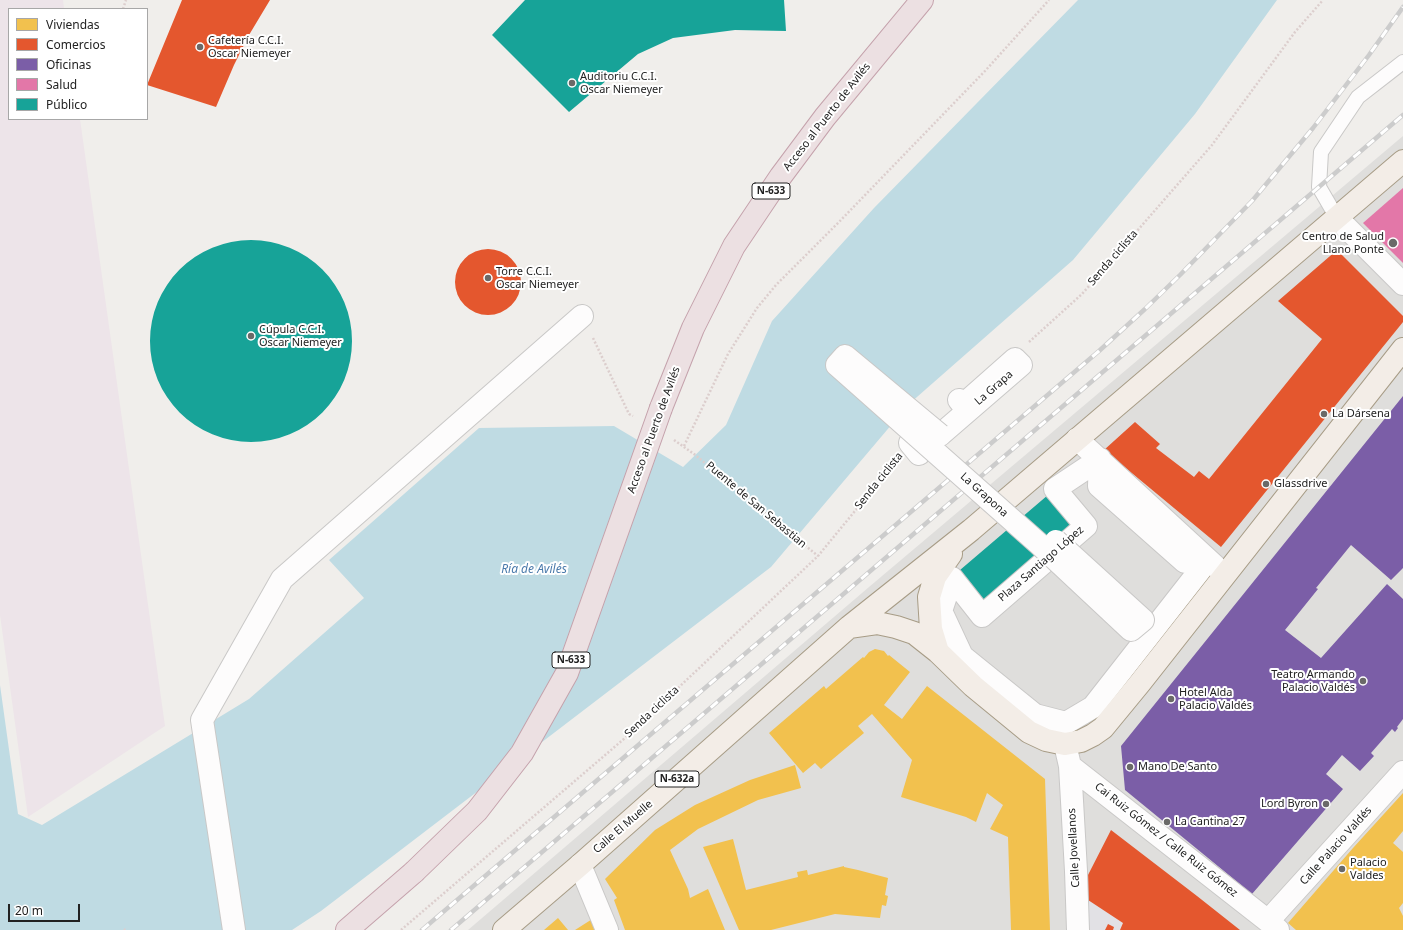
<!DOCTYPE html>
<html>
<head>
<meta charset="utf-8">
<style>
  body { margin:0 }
  #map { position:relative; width:1403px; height:930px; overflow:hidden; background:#f0eeeb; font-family:"Noto Sans",sans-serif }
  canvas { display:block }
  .legend { position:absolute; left:8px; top:8px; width:140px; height:112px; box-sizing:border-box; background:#fff; border:1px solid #a7a7a7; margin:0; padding:5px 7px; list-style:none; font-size:12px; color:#222 }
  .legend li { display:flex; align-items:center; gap:8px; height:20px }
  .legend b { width:20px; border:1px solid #a7a7a7 }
  .scale { position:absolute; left:8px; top:904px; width:72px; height:18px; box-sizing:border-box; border:2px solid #222; border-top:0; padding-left:5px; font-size:12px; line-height:14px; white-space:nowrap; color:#222; -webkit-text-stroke:3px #fff; paint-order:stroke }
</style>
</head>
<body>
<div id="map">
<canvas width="1403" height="930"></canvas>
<ul class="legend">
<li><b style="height:11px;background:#f2c14e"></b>Viviendas</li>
<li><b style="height:11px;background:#e4572e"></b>Comercios</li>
<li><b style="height:11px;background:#7b5ea7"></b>Oficinas</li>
<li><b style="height:11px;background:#e377a8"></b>Salud</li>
<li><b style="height:11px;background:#17a398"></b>Público</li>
</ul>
<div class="scale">20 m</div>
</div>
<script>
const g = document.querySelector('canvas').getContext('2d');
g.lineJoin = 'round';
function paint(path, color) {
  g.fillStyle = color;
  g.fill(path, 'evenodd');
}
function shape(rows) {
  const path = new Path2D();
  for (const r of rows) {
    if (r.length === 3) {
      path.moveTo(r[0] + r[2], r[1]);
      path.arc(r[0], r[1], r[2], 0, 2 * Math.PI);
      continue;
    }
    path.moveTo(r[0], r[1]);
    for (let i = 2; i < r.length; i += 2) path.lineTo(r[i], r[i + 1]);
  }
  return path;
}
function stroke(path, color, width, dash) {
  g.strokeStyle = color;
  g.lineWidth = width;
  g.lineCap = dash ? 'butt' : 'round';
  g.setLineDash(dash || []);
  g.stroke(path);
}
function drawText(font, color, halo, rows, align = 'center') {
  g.font = font + ' "Noto Sans",sans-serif';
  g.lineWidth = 4;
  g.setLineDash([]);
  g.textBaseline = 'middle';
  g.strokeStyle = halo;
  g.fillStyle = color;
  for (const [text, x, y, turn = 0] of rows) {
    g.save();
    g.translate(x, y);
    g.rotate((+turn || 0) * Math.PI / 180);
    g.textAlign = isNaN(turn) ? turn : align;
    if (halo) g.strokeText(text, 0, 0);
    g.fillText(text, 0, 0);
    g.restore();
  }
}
paint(shape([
  [1403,136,1403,930,468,930,869,587]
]), '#dfdedc');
paint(shape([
  [0,0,63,0,64,9,9,9,9,119,80,119,165,726,28,817,0,615]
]), '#ede4e9');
paint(shape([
  [1076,871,1158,915,1147,930,1078,930]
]), '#e2e1e5');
paint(shape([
  [1078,0,1277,0,1195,114,1073,260,909,404,771,567,321,911,292,930,0,930,0,685,18,814,42,825,249,699,364,598,329,560,479,428,614,426,683,467,726,425,772,321,874,208]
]), '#bfdbe3');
paint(shape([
  [875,649,884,651,888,656,889,655,910,672,884,705,902,719,927,686,1045,779,1050,930,1011,930,1008,837,990,829,1003,805,987,793,976,822,966,817,901,797,912,760,872,714,858,726,864,733,821,769,815,763,803,773,769,733,824,686,826,689,863,657,864,658,869,652],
  [795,765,801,788,758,800,698,829,670,850,688,889,690,898,708,889,725,930,625,930,614,900,617,898,605,879,655,830,695,805,750,780],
  [1403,793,1403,831,1393,843,1403,852,1403,903,1399,908,1403,916,1403,930,1296,930,1288,923,1353,848],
  [733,839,746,890,798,877,797,872,807,870,808,875,844,866,844,867,858,870,888,878,885,895,888,896,886,906,882,905,880,918,835,914,771,930,739,930,703,847],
  [597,916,602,930,575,930],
  [558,918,568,930,544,930]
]), '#f2c14e');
paint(shape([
  [182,0,270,0,249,35,234,65,216,107,147,85],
  [488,282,33],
  [1337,250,1403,316,1403,322,1221,547,1104,450,1135,422,1160,444,1156,448,1194,477,1199,471,1209,479,1322,339,1278,301],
  [1111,830,1197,896,1240,930,1120,930,1123,923,1085,898,1088,875],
  [1108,924,1114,927,1113,930,1105,930]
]), '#e4572e');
paint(shape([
  [1403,396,1403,568,1391,580,1351,545,1316,588,1318,589,1285,630,1321,658,1387,584,1403,599,1403,719,1397,727,1398,728,1395,732,1392,729,1371,753,1374,756,1360,771,1342,755,1326,774,1343,789,1252,894,1125,790,1121,746]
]), '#7b5ea7');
paint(shape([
  [1403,188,1403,263,1363,223]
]), '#e377a8');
paint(shape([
  [525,0,784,0,786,31,735,30,673,38,638,54,569,112,492,35],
  [251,341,101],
  [1055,489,1086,526,984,613,953,576]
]), '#17a398');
const lane = shape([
  [1337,218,1319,187,1321,152,1358,97,1403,62]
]);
const street = shape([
  [1337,218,1403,284],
  [940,435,1021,365,1015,359,963,405,959,400],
  [1077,439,1215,566],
  [910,443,919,454],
  [1100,459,1099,486,1185,562,1208,560,1093,707,1066,723,1035,715,962,656,941,611,952,578,982,616,1086,526,1055,489,1100,459],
  [1065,744,1070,766,1268,921,1278,930],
  [1070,766,1076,871,1078,930],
  [580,865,607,930],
  [1268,921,1403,772],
  [234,930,202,720,282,579,582,316]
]);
const primary = shape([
  [849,627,877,623,896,627,914,633,938,652,973,686,1029,732,1046,740,1065,744,1081,741,1093,735,1103,728,1140,683,1403,349],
  [938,652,931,629,929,597,935,577,951,554],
  [504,930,580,865,849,627,971,530,1403,161]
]);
const highway = shape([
  [661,408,693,328,734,246,781,176,825,117,922,0],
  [347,930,414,872]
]);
stroke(lane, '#c9c8c7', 16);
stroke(street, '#c9c8c7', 24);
stroke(primary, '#a79c86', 24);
stroke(highway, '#c5a2ac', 24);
stroke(shape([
  [123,9,126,0],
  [593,338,629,414,633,416],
  [1029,342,1082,294,1212,145,1295,32,1323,0],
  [674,440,694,454,818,556],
  [684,446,728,354,757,308,776,285,839,222,985,71,1049,0],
  [124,929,125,930],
  [401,930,625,738,818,556,896,461]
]), '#dccecd', 2.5, [2, 2]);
stroke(lane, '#fdfcfc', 14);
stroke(street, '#fdfcfc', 22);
stroke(primary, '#f3ede7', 22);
stroke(highway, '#ece0e2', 22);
const rail = shape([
  [422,930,1099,351,1145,309,1180,275,1252,201,1313,128,1369,55,1403,7],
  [451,930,1403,115]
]);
stroke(rail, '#ccc', 4.5);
stroke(rail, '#fff', 3, [9]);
const streetBridge = shape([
  [940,435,845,356,837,365,1038,543,1131,630,1143,620,1056,541]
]);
const highwayBridge = shape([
  [414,872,477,811,522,753,567,673,661,408]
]);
stroke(streetBridge, '#c9c8c7', 24, []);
stroke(highwayBridge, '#c5a2ac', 24, []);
stroke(streetBridge, '#fdfcfc', 22);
stroke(highwayBridge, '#ece0e2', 22);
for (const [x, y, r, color] of [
  [200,47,4,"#6a6968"],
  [572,83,4,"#6a6968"],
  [1393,243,5,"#6a6968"],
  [488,278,4,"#6a6968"],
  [251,336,4,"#6a6968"],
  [1324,414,4,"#6a6968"],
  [1266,484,4,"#6a6968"],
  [1363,681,4,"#6a6968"],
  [1171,699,4,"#6a6968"],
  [1130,767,4,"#6a6968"],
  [1326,804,4,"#6a6968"],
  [1167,822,4,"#6a6968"],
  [1342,869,4,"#6a6968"]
]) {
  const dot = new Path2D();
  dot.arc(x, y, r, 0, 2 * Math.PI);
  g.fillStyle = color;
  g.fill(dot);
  stroke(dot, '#fff', 1.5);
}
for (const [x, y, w] of [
  [771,191,38],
  [571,660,38],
  [677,779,44]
]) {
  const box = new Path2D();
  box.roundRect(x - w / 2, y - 8, w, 16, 3);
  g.fillStyle = '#fff';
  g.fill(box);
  stroke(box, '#222', 1);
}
drawText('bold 10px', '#222', null, [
  ["N-633",771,191],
  ["N-633",571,660],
  ["N-632a",677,779]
]);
drawText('11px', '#222', '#fff', [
  ["Cafetería C.C.I.",208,41],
  ["Oscar Niemeyer",208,54],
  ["Auditoriu C.C.I.",580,77],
  ["Oscar Niemeyer",580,90],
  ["Centro de Salud",1384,237,"right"],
  ["Llano Ponte",1384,250,"right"],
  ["Torre C.C.I.",496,272],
  ["Oscar Niemeyer",496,285],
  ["Cúpula C.C.I.",259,330],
  ["Oscar Niemeyer",259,343],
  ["La Dársena",1332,414],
  ["Glassdrive",1274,484],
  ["Teatro Armando",1355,675,"right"],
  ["Palacio Valdés",1355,688,"right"],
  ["Hotel Alda",1179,693],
  ["Palacio Valdés",1179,706],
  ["Mano De Santo",1138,767],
  ["Lord Byron",1318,804,"right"],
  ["La Cantina 27",1175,822],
  ["Palacio",1350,863],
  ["Valdes",1350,876]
], 'left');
drawText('11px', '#222', '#fff', [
  ["Acceso al Puerto de Avilés",827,117,-52],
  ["Senda ciclista",1113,258,-49],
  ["La Grapa",994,388,-41],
  ["Acceso al Puerto de Avilés",654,430,-70],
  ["Senda ciclista",879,481,-51],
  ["La Grapona",984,495,42],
  ["Puente de San Sebastian",756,505,40],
  ["Plaza Santiago López",1041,564,-41],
  ["Senda ciclista",652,712,-43],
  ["Calle El Muelle",623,827,-41],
  ["Cai Ruiz Gómez / Calle Ruiz Gómez",1166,840,38],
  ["Calle Palacio Valdés",1336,846,-48],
  ["Calle Jovellanos",1074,848,-93]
]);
drawText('italic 12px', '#4a7aab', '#fff', [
  ["Ría de Avilés",534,570]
]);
</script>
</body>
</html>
